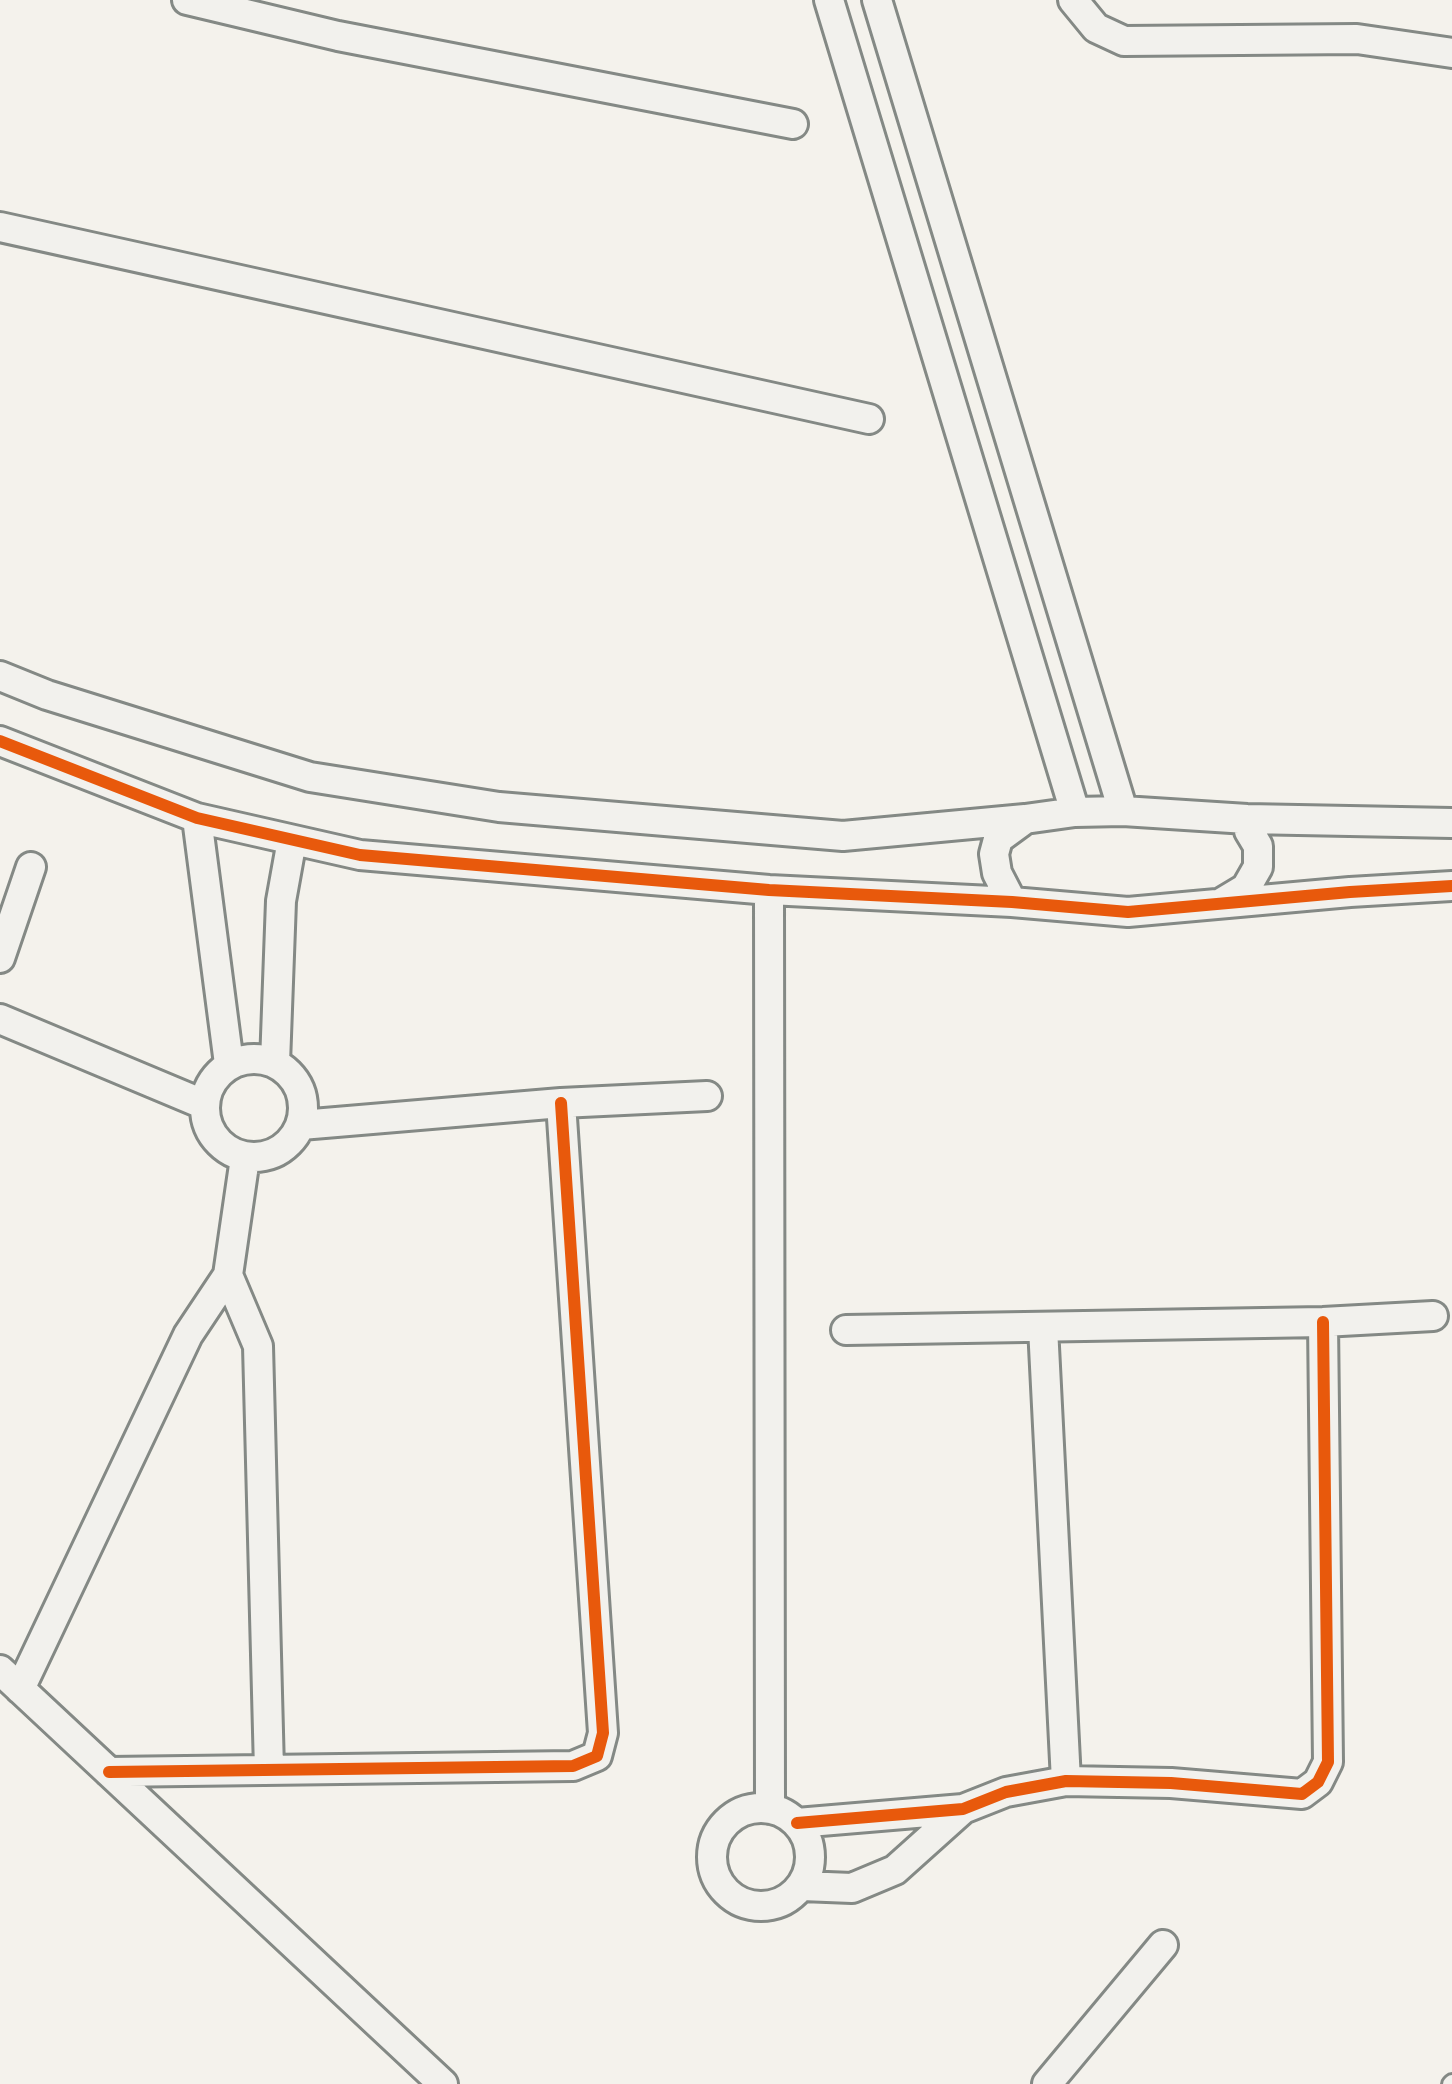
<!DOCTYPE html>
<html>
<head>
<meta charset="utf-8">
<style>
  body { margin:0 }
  canvas { display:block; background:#f4f2ec }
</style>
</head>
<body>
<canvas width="1452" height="2084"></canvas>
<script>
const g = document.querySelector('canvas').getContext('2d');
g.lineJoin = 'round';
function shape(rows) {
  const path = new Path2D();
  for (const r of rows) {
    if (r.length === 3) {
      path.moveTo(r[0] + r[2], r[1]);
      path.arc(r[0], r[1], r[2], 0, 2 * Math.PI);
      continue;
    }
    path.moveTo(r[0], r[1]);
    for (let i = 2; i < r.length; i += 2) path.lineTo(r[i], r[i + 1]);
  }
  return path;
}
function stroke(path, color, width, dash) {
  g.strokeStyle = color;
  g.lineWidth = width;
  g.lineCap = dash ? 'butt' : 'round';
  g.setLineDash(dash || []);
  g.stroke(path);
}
const lane = shape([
  [1450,2084,1452,2082]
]);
const street = shape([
  [187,0,338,36,793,124],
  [829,0,1075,812],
  [877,0,1123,811],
  [1073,0,1096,28,1124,41,1357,39,1452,53],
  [0,227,869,419],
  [0,676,47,695,310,777,499,807,843,836,1025,819,1075,812,1123,811,1247,819,1452,823],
  [0,741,197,818,360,855,769,890,1012,902,1128,912,1350,892,1452,886],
  [197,818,229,1064],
  [769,890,770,1809],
  [1012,902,997,873,994,854,998,839,1024,820],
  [1221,903,1246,888,1258,867,1258,846,1249,831,1247,819],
  [0,958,31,867],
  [0,1019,203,1104],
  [254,1108,49],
  [275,1063,281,901,292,840],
  [301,1125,561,1103,707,1096],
  [228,1275,258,1346,269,1770],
  [1043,1327,1066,1781],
  [846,1330,1323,1322,1433,1316],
  [0,1670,443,2084],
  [20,1689,188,1335,228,1275,245,1158],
  [109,1772,573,1766,597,1756,603,1733,561,1103],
  [761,1857,49],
  [797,1823,963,1809,1006,1792,1066,1781,1171,1783,1302,1794,1318,1782,1328,1762,1323,1322],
  [802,1886,852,1888,895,1870,963,1809],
  [1047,2084,1163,1945]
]);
stroke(lane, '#848985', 20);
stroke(street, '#848985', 34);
stroke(lane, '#f2f1ed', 14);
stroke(street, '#f2f1ed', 28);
stroke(shape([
  [0,741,197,818,360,855,769,890,1012,902,1128,912,1350,892,1452,886],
  [109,1772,573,1766,597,1756,603,1733,561,1103],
  [797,1823,963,1809,1006,1792,1066,1781,1171,1783,1302,1794,1318,1782,1328,1762,1323,1322]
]), '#e8590c', 12);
</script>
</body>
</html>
